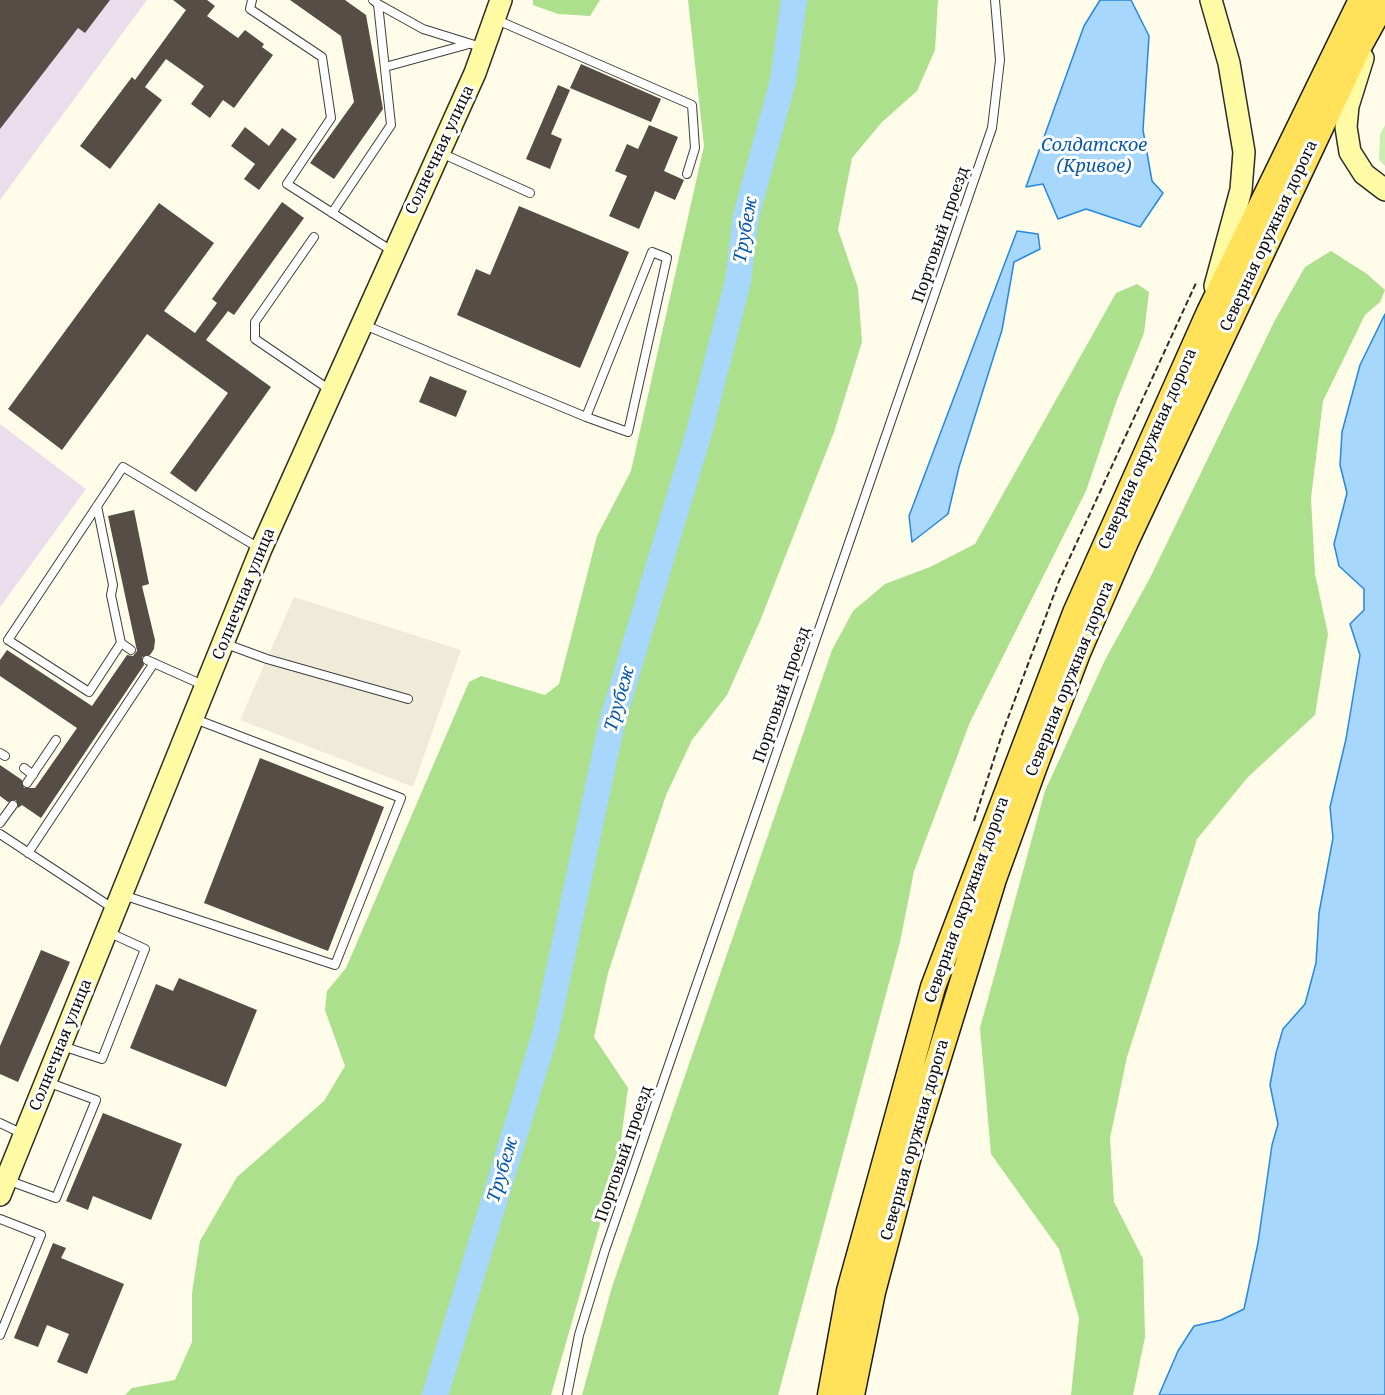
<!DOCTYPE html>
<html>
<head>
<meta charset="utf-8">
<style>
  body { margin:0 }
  canvas { display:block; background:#fffce9 }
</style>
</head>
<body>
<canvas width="1385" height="1395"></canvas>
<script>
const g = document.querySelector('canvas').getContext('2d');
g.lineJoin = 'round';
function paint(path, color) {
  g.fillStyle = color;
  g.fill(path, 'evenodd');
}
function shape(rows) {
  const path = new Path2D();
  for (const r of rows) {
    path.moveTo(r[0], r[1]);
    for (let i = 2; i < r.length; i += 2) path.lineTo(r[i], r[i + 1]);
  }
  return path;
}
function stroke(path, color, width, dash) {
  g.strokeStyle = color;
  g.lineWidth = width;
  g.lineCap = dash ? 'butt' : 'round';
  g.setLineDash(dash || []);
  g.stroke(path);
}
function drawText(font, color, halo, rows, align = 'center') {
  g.font = font + ' "Noto Serif",serif';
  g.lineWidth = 6;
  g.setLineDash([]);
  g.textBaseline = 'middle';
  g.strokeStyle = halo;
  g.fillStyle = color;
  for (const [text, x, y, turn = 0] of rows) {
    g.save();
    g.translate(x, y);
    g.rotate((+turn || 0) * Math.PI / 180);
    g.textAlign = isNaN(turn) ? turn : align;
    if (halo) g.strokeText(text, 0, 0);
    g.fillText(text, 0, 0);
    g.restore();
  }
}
paint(shape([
  [0,0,147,0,0,200],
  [0,424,86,489,0,607]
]), '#ebdeec');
paint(shape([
  [1385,125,1385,166,1379,160,1380,135]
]), '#cbedaf');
paint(shape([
  [533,0,600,0,590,16,558,14,533,5],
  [688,0,938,0,935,50,917,91,882,122,852,158,838,230,858,288,862,342,834,432,760,621,727,695,692,740,666,795,608,973,594,1037,628,1088,618,1161,551,1395,125,1395,132,1388,175,1380,192,1342,192,1293,200,1241,237,1177,324,1101,345,1066,325,1010,327,991,346,968,469,682,481,676,545,695,559,684,597,536,631,471,704,146],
  [1331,251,1367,274,1385,290,1380,302,1365,315,1323,401,1311,498,1315,574,1328,634,1315,715,1248,777,1197,839,1127,1057,1110,1138,1114,1202,1143,1259,1145,1337,1133,1395,1071,1395,1079,1318,1059,1249,991,1154,980,1028,1045,791,1105,660,1150,578,1274,322,1305,267],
  [1137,284,1149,292,1144,333,1117,400,1086,491,970,722,914,871,900,942,778,1395,582,1395,612,1287,832,650,853,611,885,584,930,567,975,544,1116,293]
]), '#ace08c');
paint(shape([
  [294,597,461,650,413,787,240,720]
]), '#efebd8');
const water = shape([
  [1100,0,1131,0,1149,36,1143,130,1152,181,1163,193,1140,227,1086,209,1058,219,1043,184,1026,187,1084,26,1100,0],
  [1017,231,1038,234,1040,249,1014,262,1002,330,959,467,948,514,912,542,909,516,1017,231],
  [1385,314,1385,1395,1159,1395,1178,1351,1194,1326,1221,1320,1244,1309,1258,1243,1272,1145,1278,1124,1270,1085,1276,1053,1283,1029,1305,1004,1316,963,1319,913,1333,838,1330,807,1346,739,1360,655,1350,624,1364,610,1364,589,1339,566,1334,544,1347,493,1340,465,1342,432,1360,365,1385,314]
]);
paint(water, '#a7d7fd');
stroke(water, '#2788dc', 1.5);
stroke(shape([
  [435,1395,546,1031,612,722,700,429,738,281,746,216,783,81,794,0]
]), '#a7d7fd', 26);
paint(shape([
  [0,0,110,0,85,33,78,28,0,129],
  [173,0,207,0,215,6,207,16,238,38,245,30,264,44,262,47,273,55,234,108,223,100,210,118,191,104,204,86,166,59,145,87,162,100,110,169,80,146,132,77,135,80,186,10],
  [290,0,345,0,366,15,383,109,334,179,310,163,354,102,341,36],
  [581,64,661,99,651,122,570,88],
  [558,85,570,90,551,134,562,139,550,169,526,159],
  [649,125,678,137,664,171,684,180,675,200,655,191,639,229,609,216,627,176,615,171,627,144,638,149],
  [245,127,269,146,282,128,297,139,259,190,244,179,255,164,231,146],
  [282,202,304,218,234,315,228,311,206,340,271,387,196,492,170,473,228,393,147,334,62,450,8,409,159,203,214,243,164,311,195,333,217,303,212,299],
  [519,206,629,252,580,368,457,315,476,269,490,275],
  [430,376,467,391,456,417,419,402],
  [134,510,149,584,142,586,155,640,154,649,150,655,142,657,144,665,41,818,22,805,18,808,16,800,8,802,0,796,0,765,22,780,24,788,35,788,77,728,0,676,0,660,7,650,92,706,127,655,133,656,137,651,108,516],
  [260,758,384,807,328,951,204,903],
  [41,950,70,962,18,1082,0,1074,0,1046],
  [179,978,257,1010,226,1087,130,1048,156,984,173,991],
  [103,1113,182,1144,151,1220,93,1196,88,1210,66,1201],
  [53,1243,66,1248,61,1258,124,1284,87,1374,57,1362,69,1334,47,1325,38,1347,14,1338]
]), '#554d46');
const service = shape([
  [252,0,250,9,322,57,331,118,287,184,392,251],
  [378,4,423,29,481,47],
  [497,20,692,105,695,148,687,174],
  [385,67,469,44],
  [441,153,530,193],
  [332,213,391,125,378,4,373,0],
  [314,237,255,322,255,339,330,390],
  [362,324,586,417,652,252,667,258,628,432,586,417],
  [97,506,113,585,111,595,121,643,131,650],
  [121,643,89,692,8,640,123,467,259,548],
  [226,644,267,659,408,699],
  [147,660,203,685],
  [0,753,5,756],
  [24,768,33,775],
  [27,783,56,740],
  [0,823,13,805],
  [0,834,114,909],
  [28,853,154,663],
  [123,895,335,965,401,798,195,719],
  [62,1046,102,1059,145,949,108,932],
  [0,1123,23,1134],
  [7,1180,56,1198,96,1100,47,1082],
  [0,1219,41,1235,0,1335],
  [567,1395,579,1335,605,1250,992,128,1000,60,995,0]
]);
const secondary = shape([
  [1211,0,1229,63,1244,152,1241,190,1215,286],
  [1363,58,1348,106,1346,127,1350,152,1364,174,1385,190],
  [0,1195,261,549,475,73,501,0]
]);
const primary = shape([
  [830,1395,849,1291,933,987,1075,613,1209,312,1361,0],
  [852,1395,873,1292,913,1141,994,879,1035,766,1078,653,1126,542,1358,49,1385,0]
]);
stroke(service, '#3e3e3e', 10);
stroke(secondary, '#2d2d2d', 24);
stroke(primary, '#1c1c1c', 27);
stroke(shape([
  [974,821,1002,734,1059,581,1196,283]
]), '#2d2d2d', 2, [6, 3]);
stroke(service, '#fff', 8);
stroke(secondary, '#fffba4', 21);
stroke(primary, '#ffe259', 24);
drawText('16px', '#0b0b0b', '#fff', [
  ["Солнечная улица",440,150,-65],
  ["Портовый проезд",941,235,-71],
  ["Северная оружная дорога",1269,236,-65],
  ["Северная окружная дорога",1148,449,-66],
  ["Солнечная улица",244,594,-68],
  ["Северная оружная дорога",1070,679,-68],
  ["Портовый проезд",782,695,-71],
  ["Северная окружная дорога",967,900,-70],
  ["Солнечная улица",61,1045,-68],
  ["Северная оружная дорога",915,1140,-74],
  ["Портовый проезд",624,1154,-71]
]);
drawText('italic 18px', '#0858a9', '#fff', [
  ["Солдатское",1094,146],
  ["(Кривое)",1094,167],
  ["Трубеж",746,230,-80],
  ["Трубеж",620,699,-74],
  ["Трубеж",503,1170,-73]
]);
</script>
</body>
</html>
